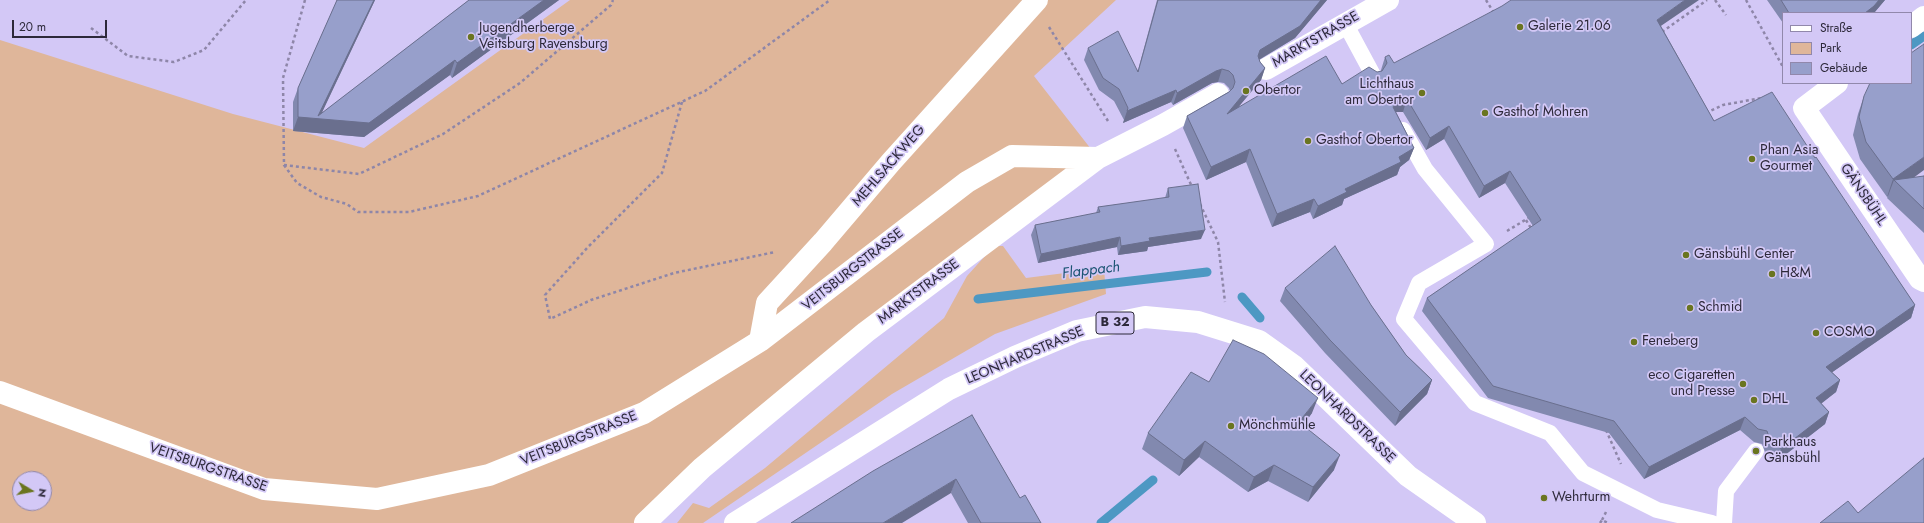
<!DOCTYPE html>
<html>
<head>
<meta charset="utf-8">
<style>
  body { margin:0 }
  #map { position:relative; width:1924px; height:523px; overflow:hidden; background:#d3c8f6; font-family:Jost,sans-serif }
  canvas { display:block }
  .legend { position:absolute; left:1782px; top:12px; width:130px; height:72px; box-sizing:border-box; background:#d3c8f6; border:1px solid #9188ab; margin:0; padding:5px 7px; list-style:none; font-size:12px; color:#2d293a }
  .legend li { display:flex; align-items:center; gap:8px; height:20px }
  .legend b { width:20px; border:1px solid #9188ab }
  .north { position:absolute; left:12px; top:471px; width:40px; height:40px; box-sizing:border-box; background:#d3c8f6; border:1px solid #9188ab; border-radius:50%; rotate:100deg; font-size:11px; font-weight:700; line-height:16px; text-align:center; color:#2d293a }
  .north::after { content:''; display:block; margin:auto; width:14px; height:18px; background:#6a7520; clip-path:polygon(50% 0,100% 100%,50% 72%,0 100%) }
  .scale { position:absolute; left:12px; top:20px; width:95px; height:18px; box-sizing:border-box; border:2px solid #2d293a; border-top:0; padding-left:5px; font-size:12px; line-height:14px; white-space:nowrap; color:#2d293a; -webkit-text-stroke:3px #d3c8f6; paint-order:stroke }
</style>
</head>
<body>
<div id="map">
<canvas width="1924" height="523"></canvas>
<ul class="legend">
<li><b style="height:5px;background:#fff"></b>Straße</li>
<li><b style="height:11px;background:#dfb69a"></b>Park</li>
<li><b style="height:11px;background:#979fcb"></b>Gebäude</li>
</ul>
<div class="north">N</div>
<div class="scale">20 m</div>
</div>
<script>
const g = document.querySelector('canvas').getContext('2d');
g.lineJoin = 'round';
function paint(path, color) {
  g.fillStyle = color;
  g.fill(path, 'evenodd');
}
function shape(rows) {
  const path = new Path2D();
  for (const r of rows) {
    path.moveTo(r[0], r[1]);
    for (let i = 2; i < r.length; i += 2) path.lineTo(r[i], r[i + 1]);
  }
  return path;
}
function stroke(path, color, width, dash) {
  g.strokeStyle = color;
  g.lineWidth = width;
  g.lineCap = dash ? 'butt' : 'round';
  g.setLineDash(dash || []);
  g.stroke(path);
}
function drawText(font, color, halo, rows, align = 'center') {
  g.font = font + ' Jost,sans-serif';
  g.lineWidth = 3.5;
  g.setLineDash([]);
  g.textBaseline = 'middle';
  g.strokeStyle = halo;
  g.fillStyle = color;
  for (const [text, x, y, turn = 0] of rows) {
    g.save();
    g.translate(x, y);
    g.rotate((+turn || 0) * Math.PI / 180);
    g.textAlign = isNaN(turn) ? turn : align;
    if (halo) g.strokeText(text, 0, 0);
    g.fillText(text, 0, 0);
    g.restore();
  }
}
paint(shape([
  [570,0,1116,0,1034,76,1098,158,866,332,648,523,0,523,0,40,233,114,364,148],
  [20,479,44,479,44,503,20,503],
  [994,246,1003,246,1026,278,1104,268,1106,294,995,334,892,394,703,523,677,523,693,503,709,508,765,468,944,318,967,276]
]), '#dfb69a');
stroke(shape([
  [1911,45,1924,36],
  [1242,297,1260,318],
  [978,299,1207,272],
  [1101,523,1153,480]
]), '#4d98c3', 9);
stroke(shape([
  [305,0,283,78,284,165,359,174,443,134,520,83,611,5,613,0],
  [1486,0,1494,13],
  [1715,0,1726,15],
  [1746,0,1783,67],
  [1049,27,1108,121],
  [91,28,128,56,174,62,204,50,246,0],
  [1662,32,1707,0],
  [682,102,662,173,588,247,545,295,550,319,591,300,674,273,775,252],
  [1706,113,1723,105,1767,97],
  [1175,149,1192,187],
  [284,165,297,183,321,197,347,204,358,212,409,212,478,196,705,91,830,0],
  [1200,204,1218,242,1225,302],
  [1526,220,1532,230],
  [1507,231,1530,217],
  [1606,430,1621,464],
  [1602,520,1606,512],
  [1600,523,1602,520,1608,523]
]), '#8e86a8', 2.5, [3, 3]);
stroke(shape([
  [1345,23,1373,75],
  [1403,130,1425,169,1486,244,1419,283,1404,319,1475,403,1550,433,1583,473,1657,510,1712,523],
  [1724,523,1726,491,1756,451]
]), '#fff', 16);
stroke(shape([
  [1911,27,1924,17],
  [1266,69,1388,0],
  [1837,83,1804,108,1920,279,1924,281],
  [760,341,767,303,823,242,891,162,1037,0],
  [0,392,264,489,377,499,489,475,644,413,760,341,967,182,1012,156,1098,158],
  [645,523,702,468,866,332,1098,158,1163,125,1218,94]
]), '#fff', 22);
stroke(shape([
  [735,523,949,389,1015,357,1077,331,1145,317,1198,322,1259,341,1294,366,1408,476,1475,523]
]), '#fff', 22);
paint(shape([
  [337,0,375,0,321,114,469,0,559,0,452,78,450,75,364,137,293,131,293,102,298,88],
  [1157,0,1327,0,1295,38,1259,60,1260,62,1265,68,1261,80,1238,107,1342,84,1381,71,1381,70,1385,57,1394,63,1661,26,1714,121,1815,158,1915,305,1911,318,1832,372,1840,380,1836,392,1821,403,1829,412,1825,424,1776,462,1765,452,1762,444,1754,442,1740,430,1644,479,1609,433,1488,398,1422,311,1427,298,1533,226,1505,183,1479,198,1444,139,1426,150,1403,112,1396,112,1414,148,1409,160,1400,167,1397,175,1344,199,1342,205,1313,219,1310,212,1272,227,1246,162,1206,180,1183,128,1187,116,1230,91,1229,88,1224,83,1218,82,1212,83,1173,105,1171,102,1123,123,1124,120,1114,101,1099,90,1084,60,1088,48,1138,70],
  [1767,0,1885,0,1874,13,1783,13,1783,23],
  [1864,96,1913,178,1924,176,1924,233,1887,198,1888,196,1887,197,1860,159,1853,135,1858,114],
  [1168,188,1201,239,1148,247,1147,251,1118,255,1117,247,1038,263,1031,235,1035,225,1096,213,1098,207,1165,198],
  [1285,288,1371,305,1406,355,1432,380,1427,394,1395,426,1325,353,1280,301],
  [1209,382,1312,413,1303,425,1334,470,1308,502,1268,481,1248,492,1199,457,1179,476,1142,449,1148,433],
  [972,415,1020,498,1041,523,968,523,951,493]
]), '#8289af');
paint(shape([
  [374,0,375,0,319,119,455,60,450,75,364,137,293,131,298,117],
  [544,0,559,0,452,78,457,63],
  [1321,0,1327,0,1295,38,1255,62,1260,50],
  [1685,0,1699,0,1652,32,1657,20],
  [1879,0,1885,0,1874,13,1865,13],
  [1265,68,1261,80,1222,127,1227,114],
  [1222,69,1218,82,1212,83,1173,105,1177,93,1216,71],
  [1176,90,1171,102,1123,123,1127,111],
  [1398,99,1407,99,1403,112,1393,112,1393,107],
  [1449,126,1444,139,1426,150,1430,138],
  [1414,148,1409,160,1400,167,1397,175,1344,199,1342,205,1313,219,1318,206,1345,189],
  [1250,149,1246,162,1206,180,1211,167],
  [1924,157,1924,170,1901,187,1894,180,1888,196,1887,197,1893,179],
  [1510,171,1505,183,1479,198,1484,186],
  [1314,199,1310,212,1272,227,1277,214],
  [1205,230,1201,239,1148,247,1147,251,1118,255,1121,246,1149,238],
  [1120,237,1117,247,1038,263,1041,254],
  [1915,305,1911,318,1821,380,1826,367],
  [1432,380,1427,394,1395,426,1400,412],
  [1840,380,1836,392,1812,411,1816,398],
  [1318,398,1312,413,1294,438,1299,422],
  [1829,412,1825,424,1776,462,1781,449],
  [1745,417,1740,430,1644,479,1649,467],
  [1205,441,1199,457,1179,476,1184,460],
  [1340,455,1334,470,1308,502,1313,487],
  [1274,465,1268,481,1248,492,1254,477],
  [956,479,951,493,902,523,883,523]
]), '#6a6f8e');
const building = shape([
  [337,0,374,0,318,116,469,0,544,0,457,63,455,60,369,123,298,117,298,88,337,0],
  [1158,0,1321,0,1300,26,1260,50,1258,56,1260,62,1265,68,1227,114,1326,56,1342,84,1369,67,1377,72,1382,71,1387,63,1385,57,1389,55,1394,63,1502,6,1511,0,1685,0,1657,20,1714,121,1772,92,1815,158,1816,157,1915,305,1826,367,1840,380,1816,398,1829,412,1781,449,1770,440,1767,431,1758,429,1745,417,1649,467,1614,421,1493,386,1427,298,1541,220,1510,171,1484,186,1449,126,1430,138,1407,99,1398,99,1393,107,1414,148,1399,157,1401,162,1345,189,1347,192,1318,206,1314,199,1277,214,1250,149,1211,167,1187,116,1229,92,1233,88,1235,82,1233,75,1229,71,1222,69,1216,71,1177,93,1176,90,1127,111,1128,108,1119,89,1103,78,1088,48,1118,31,1138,72,1158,0],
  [1781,0,1879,0,1874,6,1865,13,1789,13,1781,0],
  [1924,44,1924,157,1893,179,1866,142,1859,117,1864,96,1870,83,1911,83,1911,53,1924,44],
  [1924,176,1924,209,1894,180,1924,176],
  [1198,184,1205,230,1149,238,1150,241,1121,246,1120,237,1041,254,1035,225,1100,212,1098,207,1169,197,1168,188,1198,184],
  [1335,246,1371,305,1406,355,1432,380,1400,412,1330,340,1285,288,1335,246],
  [1233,340,1264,354,1318,398,1299,422,1340,455,1313,487,1274,465,1254,477,1205,441,1184,460,1148,433,1191,372,1209,382,1233,340],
  [972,415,1020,498,1025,495,1041,523,981,523,956,479,883,523,791,523,873,471,972,415],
  [1924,458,1924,523,1820,523,1848,501,1858,513,1924,458]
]);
paint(building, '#979fcb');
stroke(building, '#6a6f8e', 1);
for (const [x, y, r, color] of [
  [1520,27,4,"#6a7520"],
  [471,37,4,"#6a7520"],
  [1246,91,4,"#6a7520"],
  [1422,93,4,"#6a7520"],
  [1485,113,4,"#6a7520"],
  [1308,141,4,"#6a7520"],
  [1752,159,4,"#6a7520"],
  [1686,255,4,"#6a7520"],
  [1772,274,4,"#6a7520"],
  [1690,308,4,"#6a7520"],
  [1816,333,4,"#6a7520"],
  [1634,342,4,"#6a7520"],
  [1743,384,4,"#6a7520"],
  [1754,400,4,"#6a7520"],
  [1231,426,4,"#6a7520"],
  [1756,451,4,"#6a7520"],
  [1544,498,4,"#6a7520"]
]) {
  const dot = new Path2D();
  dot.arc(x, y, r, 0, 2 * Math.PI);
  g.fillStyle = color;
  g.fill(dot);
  stroke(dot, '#d3c8f6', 1.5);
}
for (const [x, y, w] of [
  [1115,323,38]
]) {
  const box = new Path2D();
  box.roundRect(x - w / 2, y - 11, w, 22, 3);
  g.fillStyle = '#d3c8f6';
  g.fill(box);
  stroke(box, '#2d293a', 1);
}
drawText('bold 13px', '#2d293a', null, [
  ["B 32",1115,323]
]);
drawText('14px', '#2d293a', '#d3c8f6', [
  ["Galerie 21.06",1528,27],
  ["Jugendherberge",479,29],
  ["Veitsburg Ravensburg",479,45],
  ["Lichthaus",1414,85,"right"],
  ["am Obertor",1414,101,"right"],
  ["Obertor",1254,91],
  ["Gasthof Mohren",1493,113],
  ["Gasthof Obertor",1316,141],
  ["Phan Asia",1760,151],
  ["Gourmet",1760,167],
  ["Gänsbühl Center",1694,255],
  ["H&M",1780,274],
  ["Schmid",1698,308],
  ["COSMO",1824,333],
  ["Feneberg",1642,342],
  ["eco Cigaretten",1735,376,"right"],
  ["und Presse",1735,392,"right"],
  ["DHL",1762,400],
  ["Mönchmühle",1239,426],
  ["Parkhaus",1764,443],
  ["Gänsbühl",1764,459],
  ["Wehrturm",1552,498]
], 'left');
drawText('14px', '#2d293a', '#d3c8f6', [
  ["MARKTSTRASSE",1316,40,-30],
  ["MEHLSACKWEG",889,166,-49],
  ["GÄNSBÜHL",1863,195,56],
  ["VEITSBURGSTRASSE",853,270,-38],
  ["MARKTSTRASSE",919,292,-37],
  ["LEONHARDSTRASSE",1025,356,-23],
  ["LEONHARDSTRASSE",1347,417,44],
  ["VEITSBURGSTRASSE",579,439,-22],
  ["VEITSBURGSTRASSE",208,468,19]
]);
drawText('italic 15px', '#1a5372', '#d3c8f6', [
  ["Flappach",1091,271,-7]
]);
</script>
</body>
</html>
